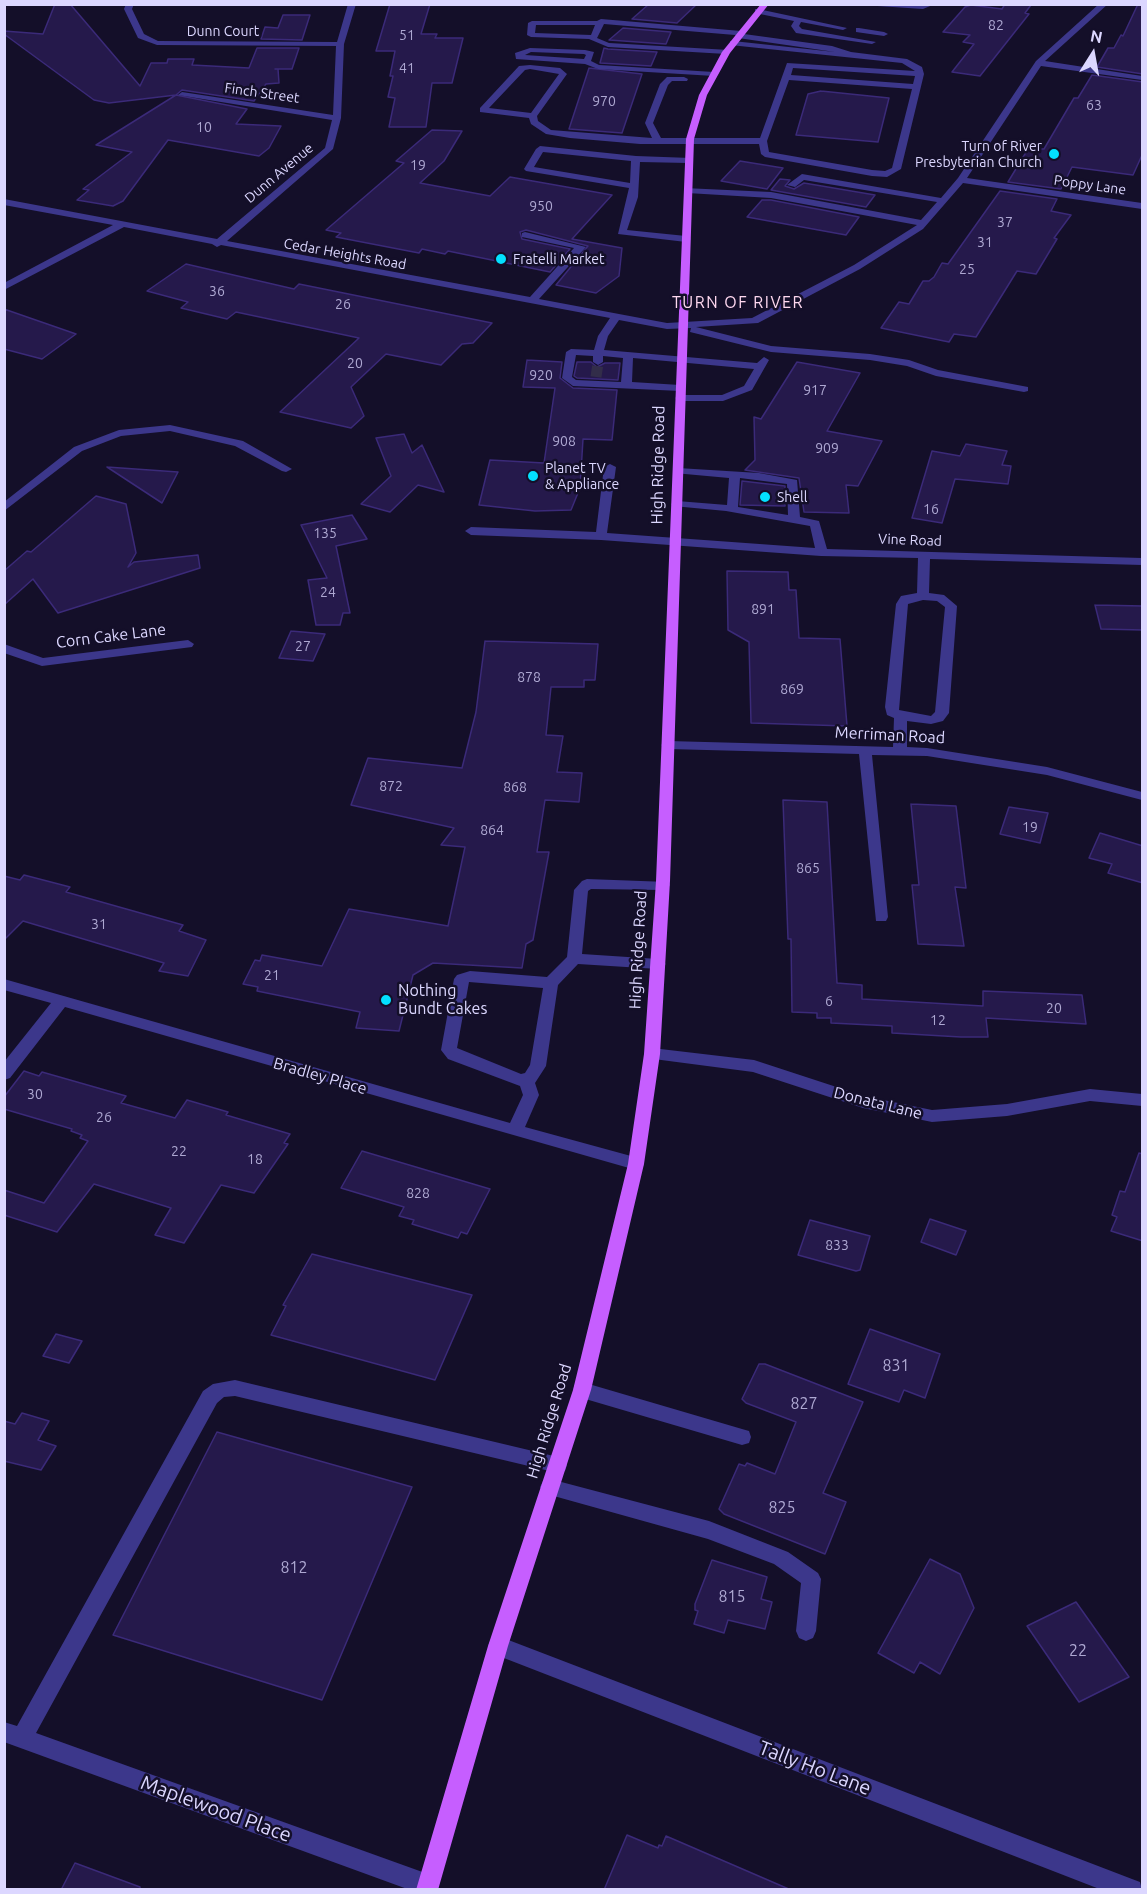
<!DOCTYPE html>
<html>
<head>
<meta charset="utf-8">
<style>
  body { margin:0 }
  #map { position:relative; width:1147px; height:1894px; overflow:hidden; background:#140f29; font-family:Ubuntu,sans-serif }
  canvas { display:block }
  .frame { position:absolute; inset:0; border:6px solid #dcd7ff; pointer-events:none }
  .north { position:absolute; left:1063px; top:24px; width:60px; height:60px; -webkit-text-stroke:4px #140f29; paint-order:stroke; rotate:11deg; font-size:16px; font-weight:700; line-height:24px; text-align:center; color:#dcd7ff }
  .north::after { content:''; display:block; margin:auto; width:21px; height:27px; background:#dcd7ff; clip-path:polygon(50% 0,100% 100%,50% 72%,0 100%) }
</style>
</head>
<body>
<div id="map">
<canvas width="1147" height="1894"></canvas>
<div class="frame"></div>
<div class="north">N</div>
</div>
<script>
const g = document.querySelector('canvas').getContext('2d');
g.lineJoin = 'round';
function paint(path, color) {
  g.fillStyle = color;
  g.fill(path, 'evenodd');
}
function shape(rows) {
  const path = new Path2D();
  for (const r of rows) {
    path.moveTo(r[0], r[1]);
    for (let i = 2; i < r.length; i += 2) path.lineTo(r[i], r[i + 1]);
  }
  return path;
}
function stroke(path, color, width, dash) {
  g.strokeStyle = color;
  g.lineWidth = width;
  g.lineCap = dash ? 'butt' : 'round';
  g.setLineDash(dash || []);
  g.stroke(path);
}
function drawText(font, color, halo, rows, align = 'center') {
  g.font = font + ' Ubuntu,sans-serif';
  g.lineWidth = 5;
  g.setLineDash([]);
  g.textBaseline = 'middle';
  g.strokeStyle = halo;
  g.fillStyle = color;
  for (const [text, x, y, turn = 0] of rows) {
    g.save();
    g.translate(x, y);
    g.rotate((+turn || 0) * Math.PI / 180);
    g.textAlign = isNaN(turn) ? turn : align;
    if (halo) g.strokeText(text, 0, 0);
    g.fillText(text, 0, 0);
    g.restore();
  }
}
const building = shape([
  [55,4,70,4,140,86,151,63,167,63,168,59,194,59,192,65,249,68,257,48,299,48,292,69,275,69,278,69,279,83,266,84,254,101,182,90,176,95,109,103,94,100,4,34,4,31,43,34,55,4],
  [390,4,430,4,421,34,437,34,435,38,463,38,452,83,432,83,426,127,389,127,395,98,388,97,393,76,390,76,395,51,376,51,390,4],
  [649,4,697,4,677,23,632,19,649,4],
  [1005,4,1031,5,1025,13,1029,14,980,76,952,72,974,44,963,42,970,35,943,32,965,7,971,5,1002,9,1005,4],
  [1138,4,1143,4,1143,74,1097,67,1108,48,1114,48,1121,35,1123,36,1138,4],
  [283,15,310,15,302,40,261,39,265,27,278,28,283,15],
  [623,28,671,32,666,44,609,40,623,28],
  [604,48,608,49,657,52,651,66,600,63,604,48],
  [589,68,642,74,622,133,569,129,589,68],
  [1092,75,1143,82,1143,153,1133,175,1072,167,1061,189,1008,182,1028,149,1044,149,1074,98,1078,98,1092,75],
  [821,91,889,98,878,142,796,135,808,94,821,91],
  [176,95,247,109,236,124,281,126,269,148,259,156,168,140,123,201,113,206,77,200,89,190,83,189,132,152,96,145,176,95],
  [432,130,462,131,444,161,420,183,490,196,510,177,612,195,572,239,622,248,619,276,596,293,556,285,588,246,526,230,520,232,522,239,570,249,550,272,448,251,445,254,422,249,419,253,336,237,341,233,326,230,397,169,404,163,396,161,432,130],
  [740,161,783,168,767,189,721,181,740,161],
  [780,179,790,180,785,186,794,189,804,183,875,195,866,207,771,190,780,179],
  [1000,191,1057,199,1051,211,1071,215,1054,238,1057,239,1036,274,1017,271,976,337,954,334,949,342,881,328,899,302,909,304,923,281,929,281,934,277,942,263,948,264,1000,191],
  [762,200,771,200,859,217,846,235,747,217,762,200],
  [186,264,294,289,299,284,492,323,473,343,462,344,441,365,386,354,351,387,364,416,351,428,280,412,359,338,236,312,227,319,181,308,188,302,147,291,186,264],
  [4,309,76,334,42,359,4,349,4,309],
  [527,360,562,362,560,378,573,388,617,390,612,440,583,439,580,488,571,510,535,511,479,505,490,460,544,463,555,388,523,387,527,360],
  [577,362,591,362,597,367,605,363,620,363,618,380,577,378,574,376,577,362],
  [797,362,860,373,827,431,882,441,858,486,846,485,849,513,804,512,799,478,745,470,755,460,754,417,761,419,797,362],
  [404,434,412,453,422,445,444,492,418,485,390,512,361,504,391,476,376,438,404,434],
  [966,444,1007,451,1002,465,1011,466,1008,484,955,479,942,523,912,518,932,451,960,456,966,444],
  [107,467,178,472,162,503,107,467],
  [742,481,785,486,785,506,740,505,742,481],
  [96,496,126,504,136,553,128,567,134,562,198,555,200,568,58,613,33,579,4,605,4,571,27,551,31,552,96,496],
  [352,515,367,539,336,546,350,613,343,613,340,625,316,625,308,580,327,578,301,525,352,515],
  [727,571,788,572,789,590,796,590,799,638,840,639,847,726,751,723,749,642,728,630,727,571],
  [1095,605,1143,606,1143,630,1101,629,1095,605],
  [291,631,325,634,313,661,279,658,291,631],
  [485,641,598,644,595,680,584,680,584,687,551,687,546,735,563,736,557,772,582,773,579,802,545,800,537,852,549,852,533,940,526,944,522,968,433,963,413,975,399,1031,356,1028,360,1012,257,991,258,987,243,984,255,960,260,961,262,955,322,966,349,909,448,926,465,847,441,845,454,828,351,805,368,758,462,768,476,712,485,641],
  [783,800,827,802,837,983,862,985,862,999,983,1006,983,991,1082,995,1086,1024,986,1018,988,1037,961,1037,892,1033,892,1026,831,1023,831,1018,817,1018,817,1013,792,1012,791,939,788,939,783,800],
  [911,804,956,806,966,888,955,887,964,946,918,944,912,885,919,885,911,804],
  [1009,807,1048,813,1040,843,1000,834,1009,807],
  [1100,833,1143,846,1143,883,1108,873,1112,864,1089,858,1100,833],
  [24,875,70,887,66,892,183,925,179,931,206,940,188,976,159,971,164,963,23,921,4,940,4,876,20,880,24,875],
  [24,1071,39,1076,42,1072,126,1096,121,1103,175,1118,187,1100,228,1112,226,1115,290,1134,284,1143,288,1144,254,1193,221,1185,184,1243,155,1235,171,1208,94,1184,57,1232,4,1215,4,1190,44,1203,88,1141,80,1138,82,1135,71,1131,72,1129,4,1109,4,1097,24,1071],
  [362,1151,490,1189,467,1234,461,1232,458,1238,412,1224,414,1220,399,1216,404,1207,341,1188,362,1151],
  [1139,1153,1143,1154,1143,1241,1111,1231,1117,1217,1112,1215,1120,1191,1125,1192,1139,1153],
  [930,1219,966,1231,956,1255,921,1242,930,1219],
  [810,1220,870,1236,860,1270,856,1271,798,1255,810,1220],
  [312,1254,472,1295,435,1380,271,1335,286,1306,283,1305,312,1254],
  [870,1329,940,1354,925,1398,904,1390,899,1402,848,1384,870,1329],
  [56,1334,82,1341,69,1363,43,1356,56,1334],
  [759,1364,765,1364,863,1402,823,1493,846,1502,825,1554,724,1514,719,1509,739,1464,745,1466,747,1463,775,1474,796,1422,746,1403,742,1399,759,1364],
  [22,1413,49,1421,38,1440,56,1446,41,1470,4,1461,4,1421,15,1424,22,1413],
  [217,1432,412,1487,322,1700,113,1635,217,1432],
  [930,1559,960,1574,974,1608,940,1674,920,1662,914,1673,878,1653,930,1559],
  [712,1560,767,1577,761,1599,772,1602,765,1629,728,1620,724,1633,694,1624,698,1611,695,1610,695,1604,712,1560],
  [1076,1602,1129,1677,1079,1702,1027,1626,1076,1602],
  [627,1835,658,1848,659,1845,662,1846,666,1836,791,1890,604,1890,627,1835],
  [75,1863,140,1887,140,1890,61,1890,75,1863]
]);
paint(building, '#25194b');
stroke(building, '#3b2a79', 1.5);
stroke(shape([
  [596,377,598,363]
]), '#322d49', 11, [11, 6]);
paint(shape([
  [126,4,134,4,132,9,144,34,158,41,337,42,348,4,356,4,344,44,341,118,333,149,227,241,530,297,574,248,522,237,522,233,525,232,586,247,539,299,667,323,752,318,854,265,917,225,771,198,687,193,684,192,684,188,771,192,921,220,937,202,804,180,795,187,787,185,802,174,941,198,958,178,1036,61,1099,4,1108,4,1045,61,1142,76,1142,80,1041,66,967,178,1142,203,1142,209,963,183,923,229,860,269,758,323,696,327,771,346,870,354,909,360,938,370,1028,387,1028,391,1024,392,936,376,907,366,870,360,771,352,690,332,691,328,667,329,619,320,608,336,604,350,757,363,764,357,769,360,752,390,723,401,680,401,675,398,680,395,722,395,744,386,754,369,633,358,632,382,680,385,685,388,680,391,573,386,562,378,566,352,571,349,594,350,598,336,610,318,221,245,217,247,212,244,124,227,4,290,4,283,113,225,4,205,4,199,217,239,325,148,332,120,178,95,182,92,333,115,336,46,157,45,138,38,124,9,126,4],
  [576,355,593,356,593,362,598,365,603,362,603,356,623,358,621,382,576,380,572,377,576,355],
  [847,4,922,5,935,4,923,9,847,4],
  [758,9,847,28,843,30,801,22,799,26,802,29,876,42,872,44,796,33,791,26,794,21,755,13,755,9,758,9],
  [601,19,741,31,744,34,832,46,851,52,907,59,922,67,924,74,901,169,887,177,872,176,765,157,761,154,759,144,640,144,570,138,546,134,531,124,529,118,480,112,480,108,519,66,530,65,560,68,567,74,537,116,538,121,551,130,652,138,645,123,660,84,667,77,684,77,688,79,687,81,672,81,668,85,653,123,661,138,760,138,787,63,915,71,902,63,730,45,730,41,733,41,835,52,738,38,735,35,604,24,597,38,609,43,729,50,729,54,726,54,608,47,589,39,531,37,527,35,528,23,532,21,597,21,601,19],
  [536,25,595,25,591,35,535,33,536,25],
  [793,68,915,76,913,84,791,75,793,68],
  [530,69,559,74,531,113,489,108,525,70,530,69],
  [789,80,912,89,892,168,885,171,872,170,769,152,767,141,789,80],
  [859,28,884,32,888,34,884,36,856,32,856,28,859,28],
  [530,48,585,50,594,52,591,61,599,65,714,72,718,74,714,76,598,69,585,64,516,59,515,53,530,48],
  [531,52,584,54,586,55,584,59,525,55,531,52],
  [540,146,636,156,691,158,691,162,688,163,640,162,638,197,627,230,686,236,691,239,686,242,618,234,629,188,526,171,524,169,536,149,540,146],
  [543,152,631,161,630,183,534,167,543,152],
  [170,425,243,441,292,469,286,472,282,471,235,446,170,431,121,436,82,451,4,511,4,502,74,447,119,430,170,425],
  [610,464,616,467,607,533,815,548,810,526,726,511,673,506,671,504,677,501,727,505,729,478,674,473,674,469,678,468,759,473,797,480,800,517,819,521,827,549,1142,558,1142,565,930,559,929,593,944,595,957,606,949,713,943,721,931,724,907,721,907,747,927,748,1047,767,1142,792,1142,800,1047,775,927,756,872,755,888,917,886,921,876,921,859,754,668,749,661,745,668,741,893,747,894,718,887,715,885,707,896,604,901,596,917,593,918,558,821,556,601,540,471,535,465,531,471,527,596,532,604,467,610,464],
  [740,478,787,484,788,515,738,507,740,478],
  [923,600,937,601,945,607,935,712,931,716,899,710,908,604,923,600],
  [188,640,194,644,192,647,42,666,4,653,4,644,43,658,188,640],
  [587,879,668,882,670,885,668,888,663,890,591,889,588,891,582,954,658,959,666,964,658,969,578,964,558,985,546,1066,535,1083,539,1095,525,1127,642,1159,644,1164,642,1169,636,1170,65,1007,10,1078,4,1080,4,1062,51,1003,4,990,4,979,510,1123,523,1095,520,1086,448,1059,441,1050,454,979,457,975,470,971,547,977,567,957,574,890,582,881,587,879],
  [469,982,543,988,530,1065,525,1073,521,1074,457,1048,469,982],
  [652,1048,754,1060,864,1096,932,1110,1007,1104,1090,1089,1142,1094,1142,1106,1090,1101,1007,1116,932,1122,863,1108,753,1072,646,1058,644,1054,646,1050,652,1048],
  [235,1380,558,1457,565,1459,567,1465,565,1471,558,1473,235,1396,224,1397,217,1403,36,1733,428,1874,436,1877,439,1885,437,1890,410,1890,4,1742,4,1722,17,1726,203,1391,213,1384,235,1380],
  [582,1382,742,1429,749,1431,751,1437,749,1443,742,1445,582,1398,575,1396,573,1390,575,1384,582,1382],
  [550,1479,709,1521,788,1552,818,1573,821,1579,816,1631,813,1638,806,1641,799,1638,796,1631,801,1583,774,1564,708,1539,543,1493,540,1487,543,1481,550,1479],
  [498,1636,1132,1879,1140,1882,1142,1890,1102,1890,491,1653,488,1646,491,1639,498,1636]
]), '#3c378b');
paint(shape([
  [761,4,769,4,730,53,707,95,694,139,670,881,660,1054,644,1164,591,1390,508,1646,438,1890,416,1890,488,1646,573,1390,628,1164,644,1054,656,881,686,139,699,95,722,52,761,4]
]), '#c65eff');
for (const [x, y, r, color] of [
  [1054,154,6,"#03e0ff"],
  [501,259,6,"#03e0ff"],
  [533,476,6,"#03e0ff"],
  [765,497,6,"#03e0ff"],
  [386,1000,6,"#03e0ff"]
]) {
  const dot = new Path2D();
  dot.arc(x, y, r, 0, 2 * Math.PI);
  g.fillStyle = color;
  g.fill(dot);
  stroke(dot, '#140f29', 2);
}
drawText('14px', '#aea8d2', null, [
  ["82",996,25],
  ["51",407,35],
  ["41",407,68],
  ["970",604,101],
  ["63",1094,105],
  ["10",204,127],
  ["19",418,165],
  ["950",541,206],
  ["37",1005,222],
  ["31",985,242],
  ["25",967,269],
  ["36",217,291],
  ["26",343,304],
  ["20",355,363],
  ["920",541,375],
  ["917",815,390],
  ["908",564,441],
  ["909",827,448],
  ["16",931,509],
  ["135",325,533],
  ["24",328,592],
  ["891",763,609],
  ["27",303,646],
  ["878",529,677],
  ["869",792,689],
  ["872",391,786],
  ["868",515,787],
  ["19",1030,827],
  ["864",492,830],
  ["865",808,868],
  ["31",99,924],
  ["21",272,975],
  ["6",829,1001],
  ["20",1054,1008],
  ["12",938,1020],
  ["30",35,1094],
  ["26",104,1117],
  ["22",179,1151],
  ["18",255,1159],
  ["828",418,1193],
  ["833",837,1245]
]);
drawText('14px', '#dcd7ff', '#140f29', [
  ["Dunn Court",223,31],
  ["Finch Street",262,93,8],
  ["Dunn Avenue",279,173,-40],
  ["Poppy Lane",1090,185,8],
  ["Cedar Heights Road",345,254,10],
  ["Vine Road",910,540,2]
]);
drawText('14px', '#dcd7ff', '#140f29', [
  ["Turn of River",1042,146,"right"],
  ["Presbyterian Church",1042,162,"right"],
  ["Fratelli Market",513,259],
  ["Planet TV",545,468],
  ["& Appliance",545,484],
  ["Shell",777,497]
], 'left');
g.letterSpacing = '1.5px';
drawText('16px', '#ffd9f0', '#140f29', [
  ["TURN OF RIVER",738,303]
]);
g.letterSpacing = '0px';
drawText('16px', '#dcd7ff', '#140f29', [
  ["High Ridge Road",658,465,-89],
  ["Corn Cake Lane",111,636,-7],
  ["Merriman Road",890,735,3],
  ["High Ridge Road",638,950,-87],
  ["Bradley Place",320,1076,16],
  ["Donata Lane",878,1103,14],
  ["High Ridge Road",549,1421,-73]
]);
drawText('16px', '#dcd7ff', '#140f29', [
  ["Nothing",398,991],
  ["Bundt Cakes",398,1009]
], 'left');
drawText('16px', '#aea8d2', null, [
  ["831",896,1366],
  ["827",804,1404],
  ["825",782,1508],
  ["812",294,1568],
  ["815",732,1597],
  ["22",1078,1651]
]);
drawText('20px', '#dcd7ff', '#140f29', [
  ["Tally Ho Lane",815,1768,21],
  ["Maplewood Place",216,1809,20]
]);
</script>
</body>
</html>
